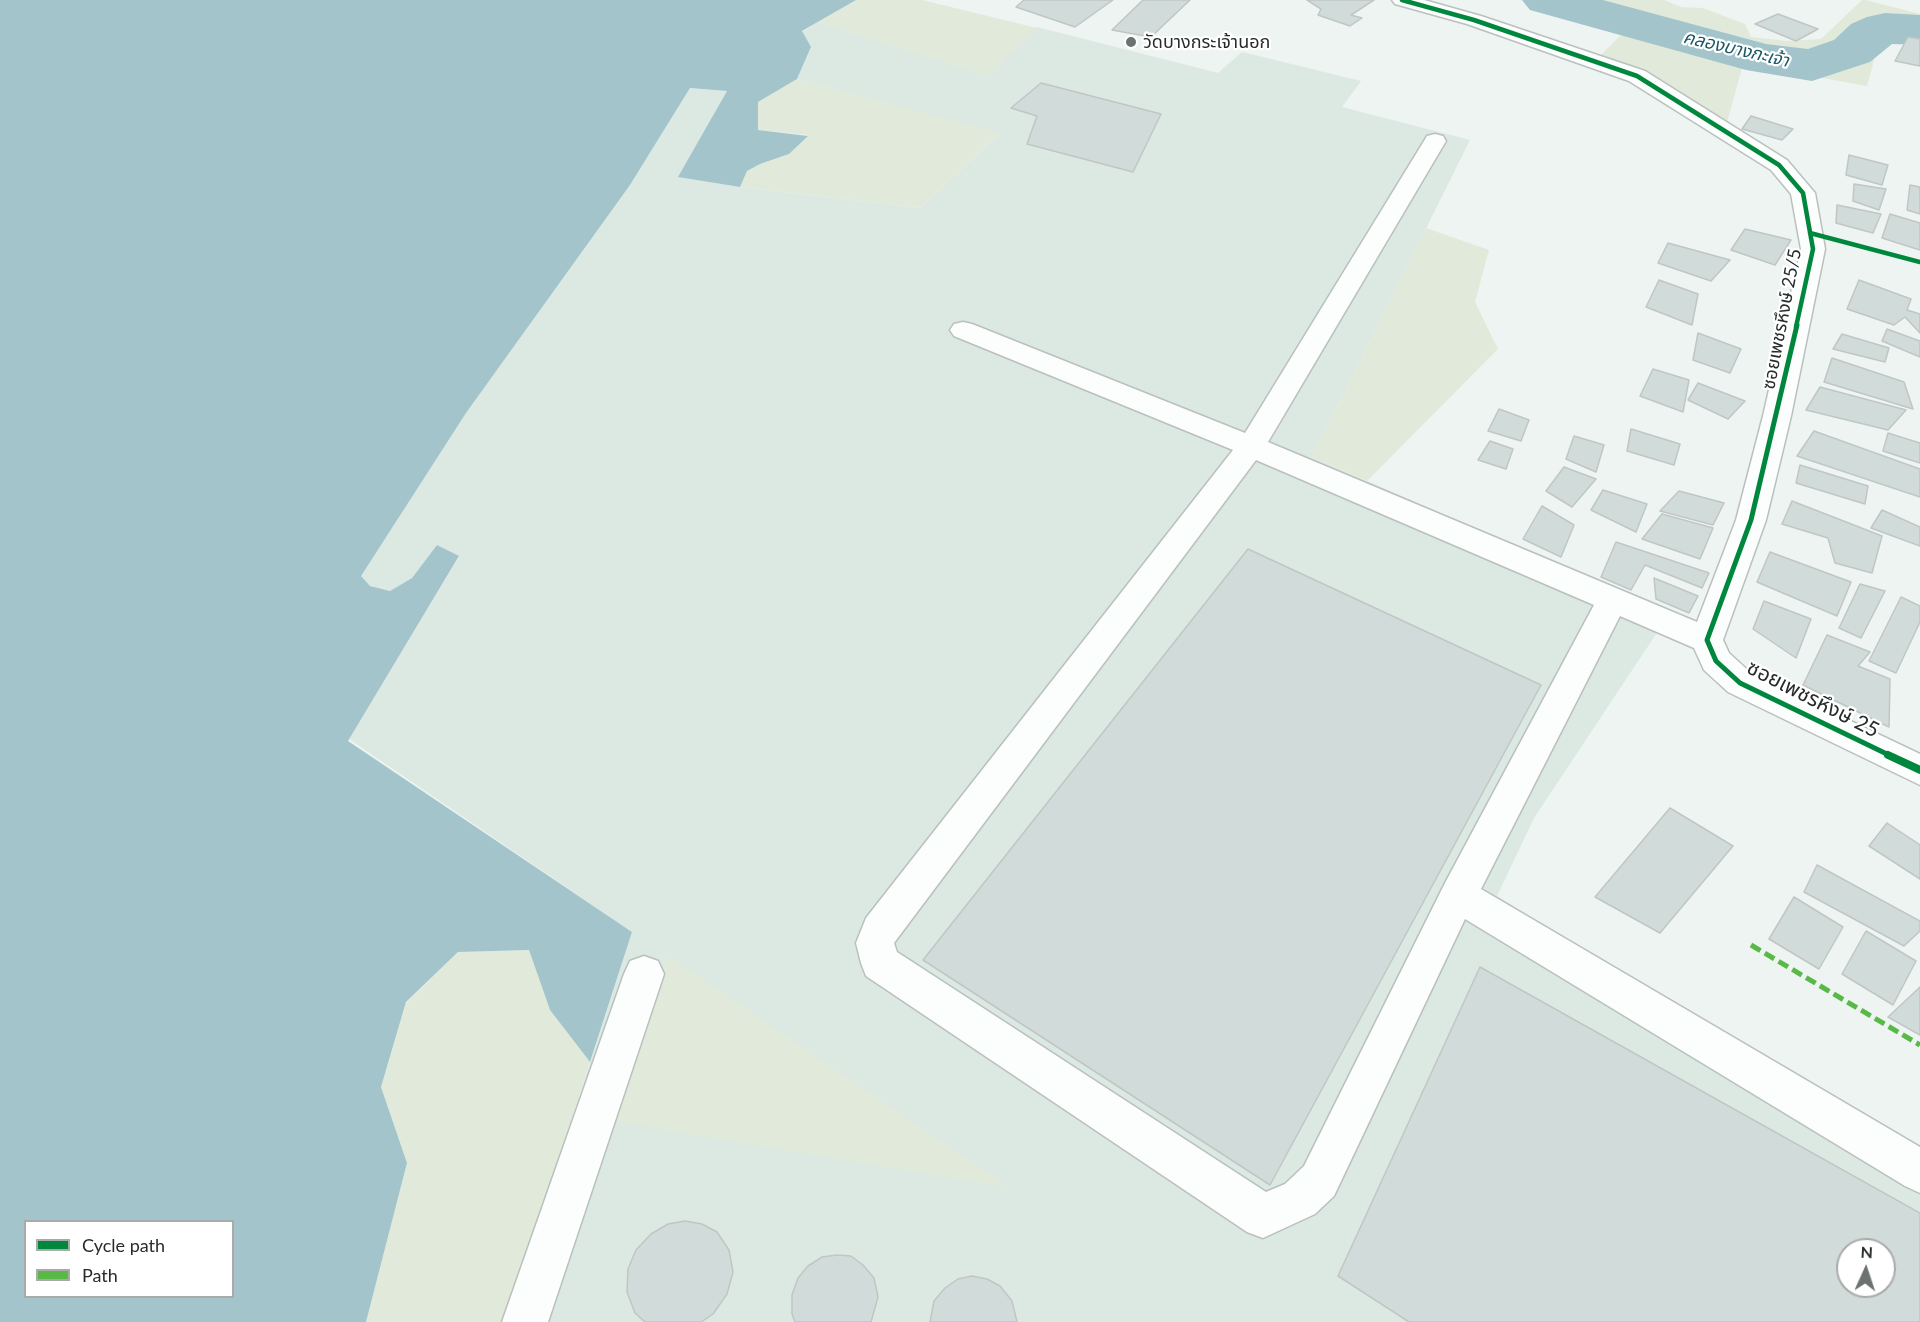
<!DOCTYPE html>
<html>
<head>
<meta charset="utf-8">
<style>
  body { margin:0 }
  #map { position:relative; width:1920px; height:1322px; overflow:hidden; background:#edf4f1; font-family:Lato,sans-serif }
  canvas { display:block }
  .legend { position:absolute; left:24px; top:1220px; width:210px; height:78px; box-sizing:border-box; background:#fff; border:2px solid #a9abaa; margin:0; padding:8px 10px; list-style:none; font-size:18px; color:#272c2a }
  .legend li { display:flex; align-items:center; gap:12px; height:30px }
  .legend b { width:30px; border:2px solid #a9abaa }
  .north { position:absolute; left:1836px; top:1238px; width:60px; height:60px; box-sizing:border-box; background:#fff; border:2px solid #a9abaa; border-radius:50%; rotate:3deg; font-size:16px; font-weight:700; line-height:24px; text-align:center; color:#272c2a }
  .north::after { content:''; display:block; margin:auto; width:21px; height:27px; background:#6c7270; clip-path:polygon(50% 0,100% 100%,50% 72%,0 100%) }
</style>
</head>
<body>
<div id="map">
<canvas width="1920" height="1322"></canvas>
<ul class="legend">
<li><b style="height:8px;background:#00873e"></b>Cycle path</li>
<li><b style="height:8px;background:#58b947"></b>Path</li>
</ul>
<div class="north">N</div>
</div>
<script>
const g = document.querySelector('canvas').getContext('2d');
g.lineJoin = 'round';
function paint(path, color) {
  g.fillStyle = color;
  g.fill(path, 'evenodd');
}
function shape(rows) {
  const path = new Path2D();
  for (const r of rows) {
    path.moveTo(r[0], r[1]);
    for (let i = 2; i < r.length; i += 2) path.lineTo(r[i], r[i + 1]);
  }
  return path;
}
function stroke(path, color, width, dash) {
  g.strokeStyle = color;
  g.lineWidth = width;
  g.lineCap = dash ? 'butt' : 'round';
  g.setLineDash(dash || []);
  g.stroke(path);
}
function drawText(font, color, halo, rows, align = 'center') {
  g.font = font + ' Lato,"Noto Sans Thai",sans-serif';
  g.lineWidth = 4.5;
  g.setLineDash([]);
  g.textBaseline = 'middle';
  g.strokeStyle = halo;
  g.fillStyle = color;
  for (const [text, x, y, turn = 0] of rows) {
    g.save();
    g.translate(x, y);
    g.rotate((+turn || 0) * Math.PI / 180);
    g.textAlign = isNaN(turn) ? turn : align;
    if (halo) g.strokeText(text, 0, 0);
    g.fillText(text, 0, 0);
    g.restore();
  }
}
paint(shape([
  [818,22,987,75,1037,27,1218,73,1242,52,1361,81,1342,107,1470,140,1312,457,1670,613,1534,818,1497,896,1920,1155,1920,1322,507,1322,632,932,349,739,459,557,437,545,412,578,390,591,370,586,360,576,466,413,630,185,690,88,727,91,679,177,740,187,920,208,999,134,797,79,811,48,802,32],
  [1848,1250,1884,1250,1884,1286,1848,1286]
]), '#dbe9e2');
paint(shape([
  [856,0,922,0,1037,28,987,76,818,22],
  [1521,0,1664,0,1681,7,1703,8,1745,24,1751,37,1788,41,1821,39,1862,0,1866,0,1920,14,1920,33,1889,31,1880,38,1867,86,1743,64,1727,123,1647,72,1601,55,1623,33],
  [797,79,1000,133,920,208,740,187,747,171,760,164,789,154,807,135,758,130,758,102],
  [1426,228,1489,250,1475,302,1498,349,1367,481,1312,457],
  [529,950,550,1010,590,1062,507,1322,366,1322,407,1163,381,1087,406,1003,458,952],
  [668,956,1009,1187,614,1121]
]), '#e1eada');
paint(shape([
  [0,0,856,0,802,31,811,47,797,79,758,102,758,130,808,136,789,154,760,164,747,171,740,187,678,177,727,91,690,88,630,185,466,413,361,576,370,586,390,591,412,578,437,545,459,556,348,741,632,932,590,1062,550,1010,529,950,458,952,406,1002,381,1087,407,1163,366,1322,0,1322],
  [26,1222,232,1222,232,1296,26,1296]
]), '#a3c4ca');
paint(shape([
  [1522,0,1603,0,1766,44,1808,49,1834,40,1851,24,1867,17,1885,13,1920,15,1920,45,1892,44,1870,62,1812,81,1746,70,1530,10,1522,0]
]), '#a3c4ca');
const building = shape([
  [1024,0,1113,0,1075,27,1016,7,1024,0],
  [1143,0,1190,0,1151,37,1112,30,1143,0],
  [1307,0,1374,0,1351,15,1362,18,1350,26,1318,15,1321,9,1307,0],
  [1778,14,1818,29,1796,41,1755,24,1778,14],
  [1908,37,1920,39,1920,66,1895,61,1908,37],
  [1041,83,1161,114,1133,172,1027,144,1037,116,1011,108,1041,83],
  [1751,116,1793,129,1782,140,1742,129,1751,116],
  [1849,155,1888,165,1882,185,1846,175,1849,155],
  [1854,184,1886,189,1879,210,1853,201,1854,184],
  [1910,185,1920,187,1920,214,1907,210,1910,185],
  [1837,205,1881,214,1873,233,1836,223,1837,205],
  [1890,214,1920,223,1920,250,1882,238,1890,214],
  [1745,229,1791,240,1775,265,1731,250,1745,229],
  [1668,243,1730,260,1711,281,1658,263,1668,243],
  [1659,280,1698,294,1692,325,1646,307,1659,280],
  [1859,280,1911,299,1907,310,1920,314,1920,333,1905,317,1894,325,1847,309,1859,280],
  [1887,329,1920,341,1920,357,1882,341,1887,329],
  [1698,333,1741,349,1730,373,1693,360,1698,333],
  [1842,334,1889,348,1885,362,1833,349,1842,334],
  [1832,358,1904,382,1913,409,1824,382,1832,358],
  [1653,369,1689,380,1683,412,1640,396,1653,369],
  [1698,383,1745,401,1728,419,1688,400,1698,383],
  [1820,387,1906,410,1888,430,1806,410,1820,387],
  [1499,409,1529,420,1521,441,1488,431,1499,409],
  [1631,429,1680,444,1674,465,1627,451,1631,429],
  [1814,431,1920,469,1920,497,1797,456,1814,431],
  [1888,433,1920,443,1920,463,1883,451,1888,433],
  [1574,436,1604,445,1596,472,1566,459,1574,436],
  [1490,441,1513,449,1506,469,1478,460,1490,441],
  [1800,465,1868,486,1865,504,1796,483,1800,465],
  [1564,467,1596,479,1572,507,1546,491,1564,467],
  [1603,490,1647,504,1636,532,1591,510,1603,490],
  [1679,491,1724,503,1713,525,1660,511,1679,491],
  [1792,501,1882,536,1872,573,1835,563,1828,538,1782,524,1792,501],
  [1542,506,1574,525,1561,557,1523,539,1542,506],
  [1882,510,1920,527,1920,546,1871,528,1882,510],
  [1662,514,1713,528,1700,559,1642,539,1662,514],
  [1616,542,1709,573,1702,588,1645,565,1631,590,1601,577,1616,542],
  [1248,549,1541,685,1270,1185,923,960,1248,549],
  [1770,552,1851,582,1837,616,1757,582,1770,552],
  [1654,578,1698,596,1689,613,1656,599,1654,578],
  [1860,584,1885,591,1861,638,1839,628,1860,584],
  [1901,597,1920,606,1920,622,1896,673,1869,661,1901,597],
  [1764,601,1811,619,1796,658,1753,629,1764,601],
  [1827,635,1870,652,1858,666,1890,679,1889,727,1803,685,1827,635],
  [1670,808,1733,846,1660,933,1595,897,1670,808],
  [1887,823,1920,845,1920,879,1869,846,1887,823],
  [1817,865,1920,921,1920,931,1904,946,1804,892,1817,865],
  [1794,897,1843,927,1819,969,1769,939,1794,897],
  [1866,931,1916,961,1893,1005,1842,974,1866,931],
  [1480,967,1920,1213,1920,1322,1409,1322,1338,1276,1480,967],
  [1848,1250,1884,1250,1884,1286,1848,1286,1848,1250],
  [1920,987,1920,1035,1888,1017,1920,987],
  [685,1221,702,1224,717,1232,729,1250,733,1272,727,1294,713,1314,701,1322,645,1322,635,1313,627,1292,628,1269,636,1250,651,1234,668,1224,685,1221],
  [837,1255,851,1256,863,1265,874,1278,878,1297,871,1322,795,1322,792,1314,792,1295,798,1278,808,1266,822,1257,837,1255],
  [972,1276,987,1279,1000,1286,1012,1301,1017,1322,930,1322,934,1301,945,1288,958,1279,972,1276]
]);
paint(building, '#d1dcda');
stroke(building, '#c0c6c4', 1.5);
const minor = shape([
  [1392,0,1424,0,1481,16,1645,71,1787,160,1815,193,1825,249,1791,416,1766,520,1723,640,1729,653,1752,674,1920,754,1920,785,1728,692,1704,670,1694,648,1620,616,1481,889,1920,1147,1920,1193,1905,1186,1465,919,1334,1196,1315,1214,1263,1238,1247,1232,866,976,861,963,856,943,866,918,1233,450,954,336,950,330,954,324,963,322,972,324,1245,433,1424,141,1427,136,1435,134,1443,136,1446,141,1268,442,1697,622,1736,520,1763,416,1801,249,1791,194,1771,170,1629,81,1467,24,1395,4,1392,0],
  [1256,460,1594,605,1445,883,1304,1166,1285,1184,1266,1192,897,952,894,943,1256,460],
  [644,956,658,961,664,974,548,1322,502,1322,624,974,630,961,644,956]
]);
stroke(minor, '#bac0bd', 3);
paint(minor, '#fcfdfd');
stroke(shape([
  [1751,945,1920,1045]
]), '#58b947', 5, [11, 5]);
stroke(shape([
  [1402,0,1474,20,1637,76,1779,165,1803,193,1813,249,1796,327],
  [1810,233,1920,262]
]), '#00873e', 4.5);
stroke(shape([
  [1797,325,1751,520,1707,640,1716,661,1740,683,1891,756]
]), '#00873e', 5);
stroke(shape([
  [1888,755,1920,770]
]), '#00873e', 8);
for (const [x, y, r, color] of [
  [1131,42,6,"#6c7270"]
]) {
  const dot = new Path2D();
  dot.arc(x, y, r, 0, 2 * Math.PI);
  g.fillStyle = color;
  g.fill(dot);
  stroke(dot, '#fff', 2);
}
drawText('18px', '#272c2a', '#fff', [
  ["วัดบางกระเจ้านอก",1143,42]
], 'left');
drawText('italic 18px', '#1c5965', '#fff', [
  ["คลองบางกะเจ้า",1736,49,13]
]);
drawText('18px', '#272c2a', '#fff', [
  ["ซอยเพชรหึงษ์ 25/5",1782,319,-79]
]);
drawText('21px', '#272c2a', '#fff', [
  ["ซอยเพชรหึงษ์ 25",1813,699,27]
]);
</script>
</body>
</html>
